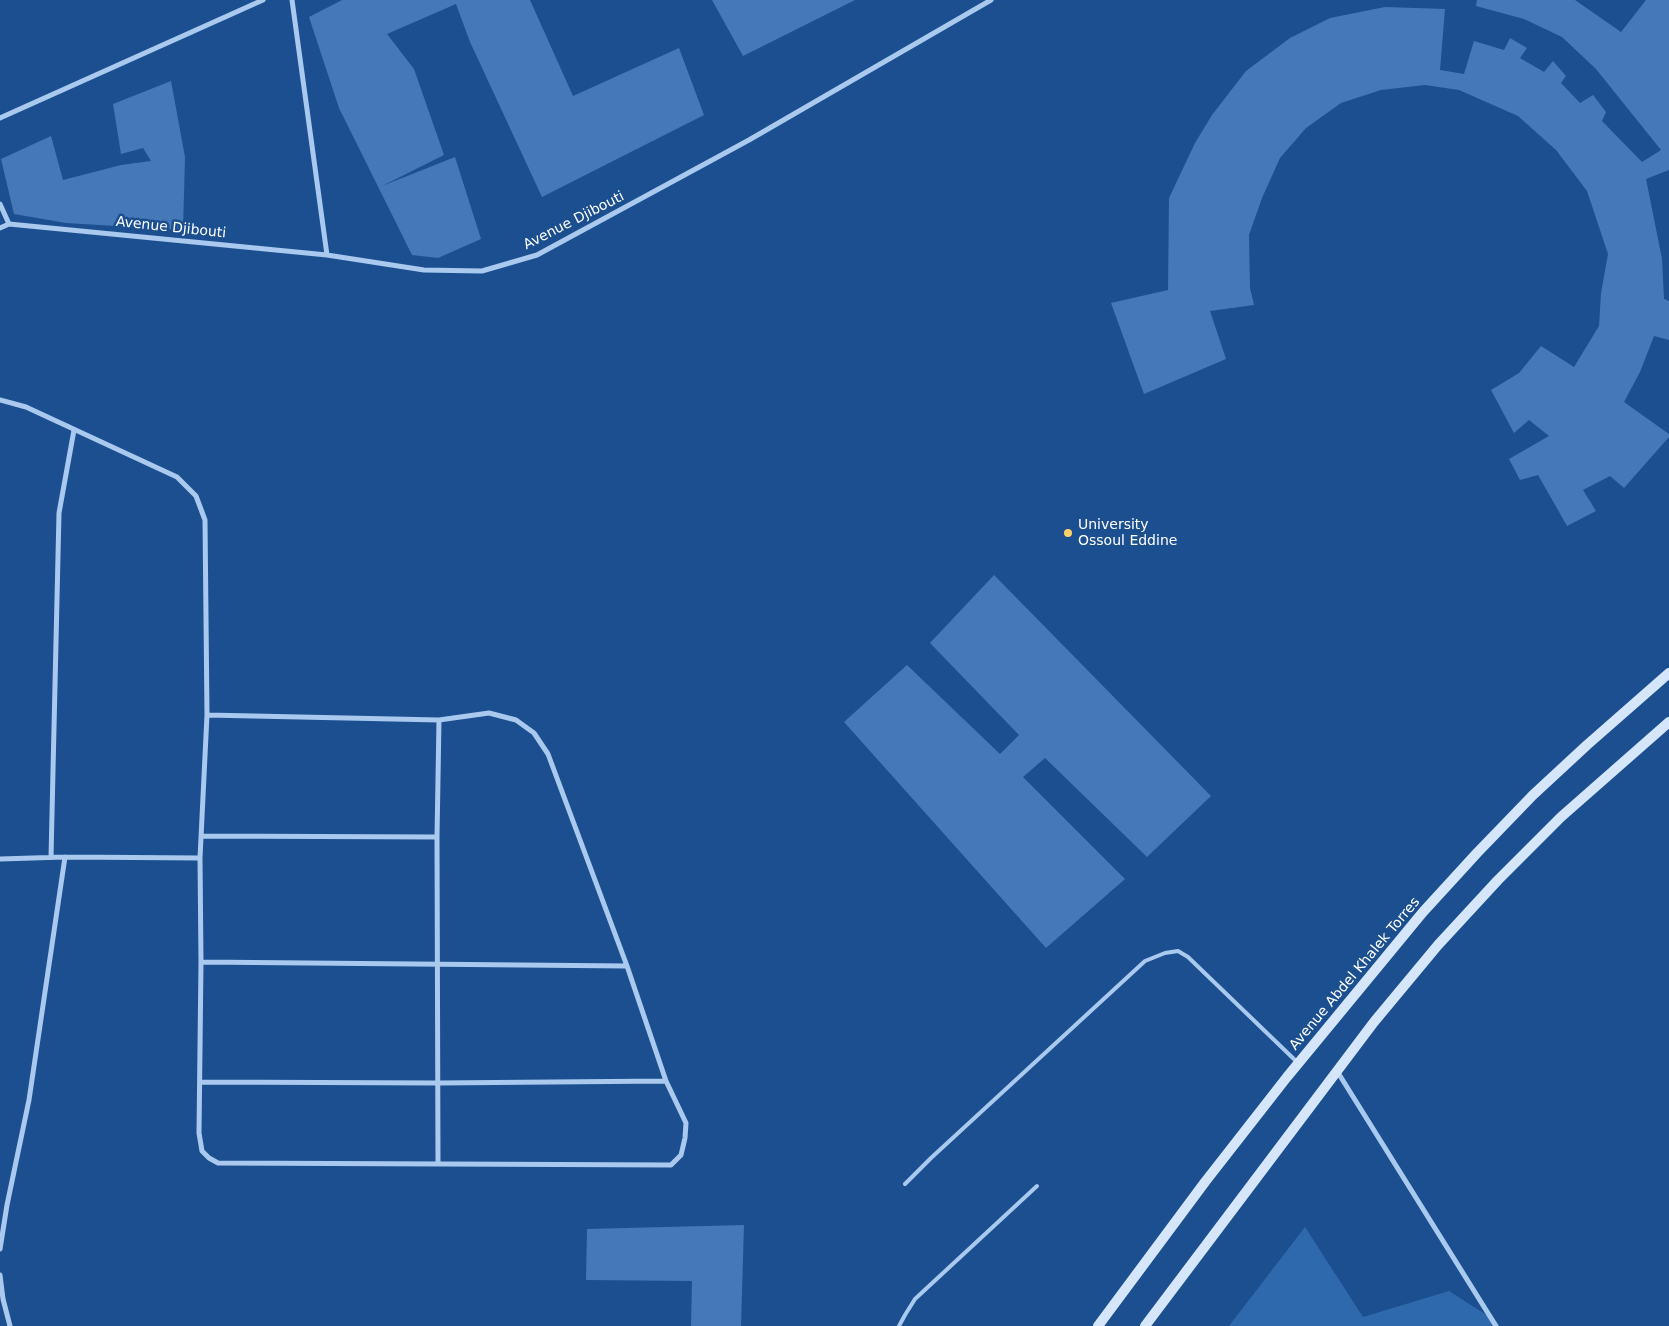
<!DOCTYPE html>
<html>
<head>
<meta charset="utf-8">
<style>
  body { margin:0 }
  canvas { display:block; background:#1b4f8f }
</style>
</head>
<body>
<canvas width="1669" height="1326"></canvas>
<script>
const g = document.querySelector('canvas').getContext('2d');
g.lineJoin = 'round';
function paint(path, color) {
  g.fillStyle = color;
  g.fill(path, 'evenodd');
}
function shape(rows) {
  const path = new Path2D();
  for (const r of rows) {
    path.moveTo(r[0], r[1]);
    for (let i = 2; i < r.length; i += 2) path.lineTo(r[i], r[i + 1]);
  }
  return path;
}
function stroke(path, color, width, dash) {
  g.strokeStyle = color;
  g.lineWidth = width;
  g.lineCap = dash ? 'butt' : 'round';
  g.setLineDash(dash || []);
  g.stroke(path);
}
function drawText(font, color, halo, rows, align = 'center') {
  g.font = font + ' "DejaVu Sans",sans-serif';
  g.lineWidth = 5;
  g.setLineDash([]);
  g.textBaseline = 'middle';
  g.strokeStyle = halo;
  g.fillStyle = color;
  for (const [text, x, y, turn = 0] of rows) {
    g.save();
    g.translate(x, y);
    g.rotate((+turn || 0) * Math.PI / 180);
    g.textAlign = isNaN(turn) ? turn : align;
    if (halo) g.strokeText(text, 0, 0);
    g.fillText(text, 0, 0);
    g.restore();
  }
}
paint(shape([
  [1305,1227,1363,1317,1449,1291,1496,1321,1499,1326,1229,1326]
]), '#2e69ad');
paint(shape([
  [342,0,530,0,573,96,679,48,704,115,542,197,470,42,456,4,387,34,414,69,444,155,382,186,455,157,481,239,438,258,412,255,339,108,309,17],
  [712,0,855,0,743,56],
  [1477,0,1575,0,1621,32,1646,0,1669,0,1669,170,1646,179,1662,259,1664,299,1669,301,1669,340,1654,336,1640,372,1624,402,1669,434,1669,437,1624,488,1610,476,1583,490,1596,511,1567,526,1538,475,1520,480,1509,459,1549,436,1529,420,1514,433,1491,390,1519,373,1541,346,1574,367,1599,326,1601,293,1608,254,1587,191,1556,150,1518,116,1459,90,1425,85,1381,90,1341,103,1306,128,1280,158,1262,198,1249,235,1250,288,1254,305,1210,311,1226,359,1144,394,1111,303,1168,290,1169,198,1195,143,1212,115,1246,71,1290,38,1330,18,1385,7,1445,9,1440,70,1464,74,1474,41,1504,50,1510,38,1527,48,1520,58,1544,72,1553,61,1566,76,1561,83,1580,103,1593,95,1606,112,1602,121,1642,162,1661,150,1596,69,1562,37,1524,19,1476,6],
  [171,81,185,157,183,230,66,223,14,214,1,159,51,136,63,180,121,165,151,161,143,148,121,154,113,104],
  [994,575,1211,796,1147,857,1045,758,1023,777,1125,879,1046,948,844,722,907,665,1000,754,1019,735,930,643],
  [744,1225,741,1326,691,1326,692,1281,586,1280,587,1229]
]), '#4478b7');
stroke(shape([
  [905,1184,931,1158,1145,961,1165,953,1178,951,1188,957,1297,1062],
  [899,1326,905,1315,915,1299,1037,1186]
]), '#a9c9ee', 4);
stroke(shape([
  [292,0,327,255],
  [0,118,263,0],
  [0,204,9,224],
  [0,228,9,224,327,255,424,270,482,271,537,255,749,140,991,0],
  [0,400,26,407,177,477,196,496,205,520,207,715,200,858,201,962,199,1133,202,1151,209,1158,218,1163,671,1165,681,1155,685,1138,686,1123,666,1081,627,966,548,754,534,733,516,720,489,713,439,720,207,715],
  [201,836,437,837],
  [51,857,59,513,74,430],
  [0,859,65,857,200,858],
  [201,962,627,966],
  [1337,1071,1496,1326],
  [200,1082,438,1083,666,1081],
  [438,1164,437,837,439,720],
  [0,1249,7,1205,29,1100,65,857],
  [0,1275,3,1299,10,1326]
]), '#a9c9ee', 5);
stroke(shape([
  [1098,1326,1205,1182,1287,1077,1423,912,1477,853,1533,795,1587,745,1669,673],
  [1145,1326,1374,1022,1438,945,1498,880,1561,817,1669,722]
]), '#d6e6fa', 10);
for (const [x, y, r, color] of [
  [1068,533,5,"#ffd166"]
]) {
  const dot = new Path2D();
  dot.arc(x, y, r, 0, 2 * Math.PI);
  g.fillStyle = color;
  g.fill(dot);
  stroke(dot, '#1b4f8f', 2);
}
drawText('14px', '#fff', '#1b4f8f', [
  ["Avenue Djibouti",574,221,-27],
  ["Avenue Djibouti",171,228,6],
  ["Avenue Abdel Khalek Torres",1355,974,-50]
]);
drawText('14px', '#fff', '#1b4f8f', [
  ["University",1078,525],
  ["Ossoul Eddine",1078,541]
], 'left');
</script>
</body>
</html>
